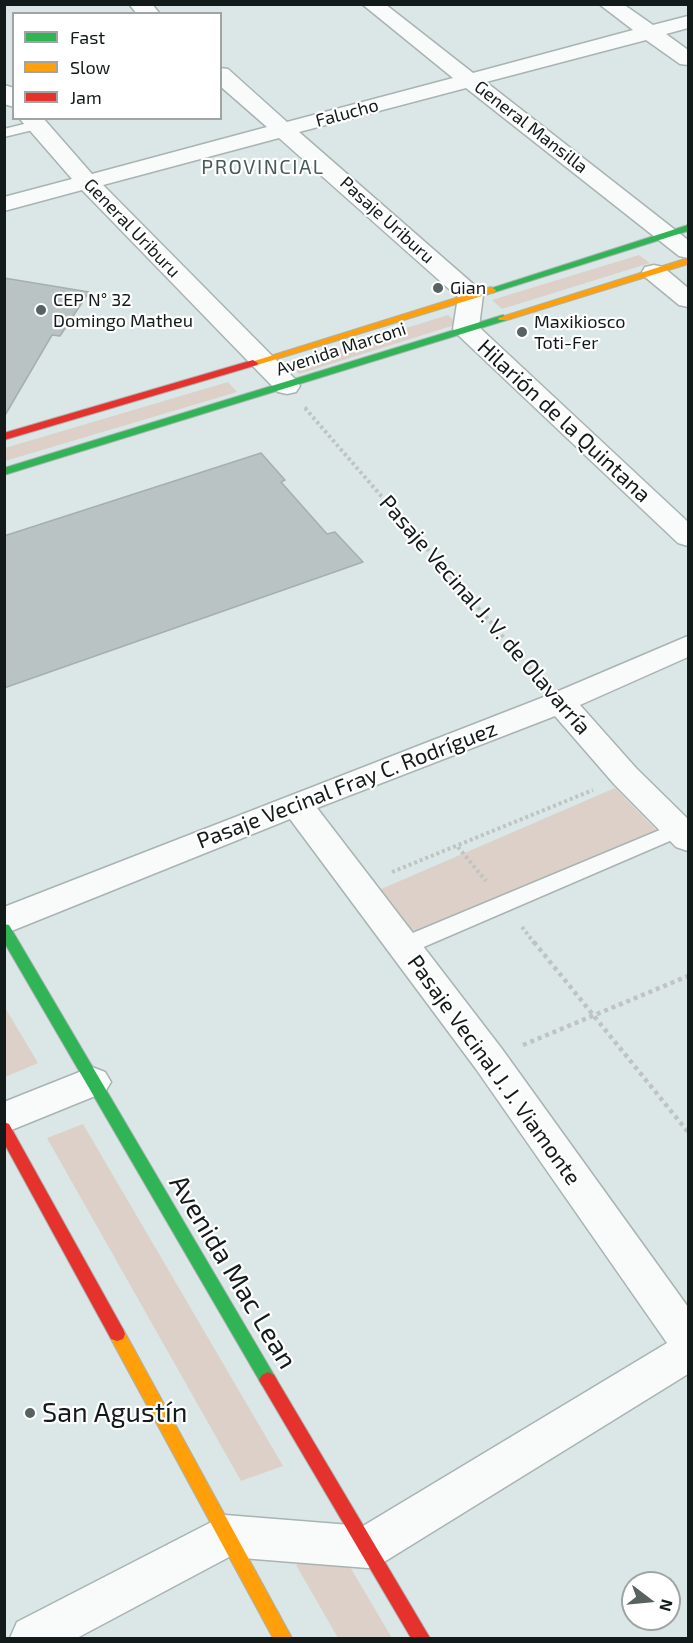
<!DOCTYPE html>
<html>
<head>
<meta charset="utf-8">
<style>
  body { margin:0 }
  #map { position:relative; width:693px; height:1643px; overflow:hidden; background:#dae7e6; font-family:"Exo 2",sans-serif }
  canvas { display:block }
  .frame { position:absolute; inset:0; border:6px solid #121b1a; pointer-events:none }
  .legend { position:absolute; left:12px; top:12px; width:210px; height:108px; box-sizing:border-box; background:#fff; border:2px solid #a0a4a3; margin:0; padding:8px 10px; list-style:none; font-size:18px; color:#121b1a }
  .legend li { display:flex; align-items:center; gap:12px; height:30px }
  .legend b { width:30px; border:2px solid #a0a4a3 }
  .north { position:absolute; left:621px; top:1571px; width:60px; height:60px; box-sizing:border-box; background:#fff; border:2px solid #a0a4a3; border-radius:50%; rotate:106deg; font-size:16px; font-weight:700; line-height:24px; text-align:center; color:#121b1a }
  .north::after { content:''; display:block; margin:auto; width:21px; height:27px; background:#586261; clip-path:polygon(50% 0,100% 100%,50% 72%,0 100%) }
</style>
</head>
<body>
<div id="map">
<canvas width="693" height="1643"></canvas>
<div class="frame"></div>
<ul class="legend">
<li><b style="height:8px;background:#30b455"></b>Fast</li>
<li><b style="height:8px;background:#ff9f0a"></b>Slow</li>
<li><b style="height:8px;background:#e5322d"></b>Jam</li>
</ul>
<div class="north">N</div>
</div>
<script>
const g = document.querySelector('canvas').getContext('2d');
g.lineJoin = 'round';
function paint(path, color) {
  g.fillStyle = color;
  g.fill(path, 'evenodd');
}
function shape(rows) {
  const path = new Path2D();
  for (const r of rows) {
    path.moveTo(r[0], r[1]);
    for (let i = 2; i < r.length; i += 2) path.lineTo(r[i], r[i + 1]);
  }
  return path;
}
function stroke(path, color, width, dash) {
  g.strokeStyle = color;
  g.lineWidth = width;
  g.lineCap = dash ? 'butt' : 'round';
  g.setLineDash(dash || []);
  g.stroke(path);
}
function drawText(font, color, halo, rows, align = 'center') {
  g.font = font + ' "Exo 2",sans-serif';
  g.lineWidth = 4.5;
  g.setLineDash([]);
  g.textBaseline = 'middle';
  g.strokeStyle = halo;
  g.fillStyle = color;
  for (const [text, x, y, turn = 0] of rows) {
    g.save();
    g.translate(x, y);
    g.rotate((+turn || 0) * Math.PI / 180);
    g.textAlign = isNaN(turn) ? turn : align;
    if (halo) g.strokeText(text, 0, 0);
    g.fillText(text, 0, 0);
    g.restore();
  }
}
paint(shape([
  [639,255,650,263,502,309,492,300],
  [448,315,458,324,299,374,290,364],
  [228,382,237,392,5,461,5,448],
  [615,788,658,832,411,942,372,893],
  [4,1006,38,1063,5,1077,4,1077],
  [83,1124,283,1466,241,1481,47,1138],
  [337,1545,392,1638,338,1638,296,1565]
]), '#ddd0c8');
const building = shape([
  [4,278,89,292,60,336,52,335,4,417,4,278],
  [261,453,285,480,281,482,327,534,335,532,363,562,4,688,4,536,261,453]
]);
paint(building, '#b9c3c3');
stroke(building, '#a5afae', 1.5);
const lane = shape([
  [36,121,41,122,43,125,41,128,4,137,4,129,36,121],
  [679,822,686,824,688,827,686,834,412,952,404,954,396,952,393,946,396,940,679,822]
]);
const street = shape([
  [129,4,152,4,160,14,137,14,129,4],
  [362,4,385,4,473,73,633,30,599,4,623,4,653,25,688,16,688,28,666,34,688,50,688,65,680,64,646,40,486,82,688,240,688,258,679,256,466,88,299,132,480,290,483,295,479,327,688,522,688,546,678,543,457,334,453,329,458,297,279,138,103,185,296,380,300,386,296,392,287,394,278,392,82,190,4,211,4,197,72,179,19,118,43,118,92,174,267,127,220,86,220,68,228,69,287,122,453,78,362,4],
  [4,85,14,88,14,107,4,104,4,85],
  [654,265,663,267,688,288,688,307,679,305,645,277,642,272,645,267,654,265],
  [688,636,688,657,580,705,636,768,688,819,688,851,676,847,614,784,555,716,317,808,502,1049,688,1307,688,1374,384,1562,368,1568,229,1557,77,1638,10,1638,17,1622,225,1515,363,1526,667,1343,476,1069,290,819,4,934,4,907,549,695,688,636],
  [92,1067,105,1072,111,1082,105,1092,4,1133,4,1102,92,1067]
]);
const fast = shape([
  [688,225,688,231,495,292,491,293,486,290,688,225],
  [503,315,508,318,507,320,4,475,4,468,503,315],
  [4,924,9,925,274,1375,277,1380,274,1385,268,1388,262,1385,4,942,4,924]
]);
const slow = shape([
  [688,258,688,264,507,320,499,320,498,318,688,258],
  [491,287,496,290,495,292,257,365,253,366,248,363,491,287],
  [117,1327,123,1329,292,1638,273,1638,111,1339,109,1334,111,1329,117,1327]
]);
const jam = shape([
  [253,360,258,363,257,365,4,440,4,433,253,360],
  [4,1122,9,1124,123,1329,125,1334,123,1339,117,1341,111,1339,4,1143,4,1122],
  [268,1372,274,1375,430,1638,411,1638,262,1385,259,1380,262,1375,268,1372]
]);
stroke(lane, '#a9b3b2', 3);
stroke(street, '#a9b3b2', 3);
stroke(fast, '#a9b3b2', 2);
stroke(slow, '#a9b3b2', 2);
stroke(jam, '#a9b3b2', 2);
stroke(shape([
  [305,407,307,409]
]), '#bfc4c3', 3, [2, 2]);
stroke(shape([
  [305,408,539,678],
  [458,847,486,881],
  [392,872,593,790],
  [522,927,535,944]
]), '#bfc4c3', 4, [3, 3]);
stroke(shape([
  [534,942,688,1132],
  [523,1045,688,976]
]), '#bfc4c3', 4.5, [4, 4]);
paint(lane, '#f9fbfb');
paint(street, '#f9fbfb');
paint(fast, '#30b455');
paint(slow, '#ff9f0a');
paint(jam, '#e5322d');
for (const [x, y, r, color] of [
  [438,288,6,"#586261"],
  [41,310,6,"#586261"],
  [522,332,6,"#586261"],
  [30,1413,6,"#586261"]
]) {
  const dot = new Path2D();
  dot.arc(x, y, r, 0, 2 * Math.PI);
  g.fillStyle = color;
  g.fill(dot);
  stroke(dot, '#fff', 2);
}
drawText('18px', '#121b1a', '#fff', [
  ["Falucho",347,113,-15],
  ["General Mansilla",531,127,38],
  ["Pasaje Uriburu",387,220,42],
  ["General Uriburu",132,228,46],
  ["Avenida Marconi",341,349,-18]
]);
drawText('18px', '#121b1a', '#fff', [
  ["Gian",450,288],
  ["CEP N° 32",53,300],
  ["Domingo Matheu",53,321],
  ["Maxikiosco",534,322],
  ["Toti-Fer",534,343]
], 'left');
g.letterSpacing = '1.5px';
drawText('20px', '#475b59', '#fff', [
  ["PROVINCIAL",263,167]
]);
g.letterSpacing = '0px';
drawText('22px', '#121b1a', '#fff', [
  ["Hilarión de la Quintana",564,421,43],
  ["Pasaje Vecinal J. V. de Olavarría",485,615,49],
  ["Pasaje Vecinal Fray C. Rodríguez",347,785,-21],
  ["Pasaje Vecinal J. J. Viamonte",494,1070,54]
]);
drawText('27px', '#121b1a', '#fff', [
  ["Avenida Mac Lean",233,1272,59]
]);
drawText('27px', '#121b1a', '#fff', [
  ["San Agustín",42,1413]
], 'left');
</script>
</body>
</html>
